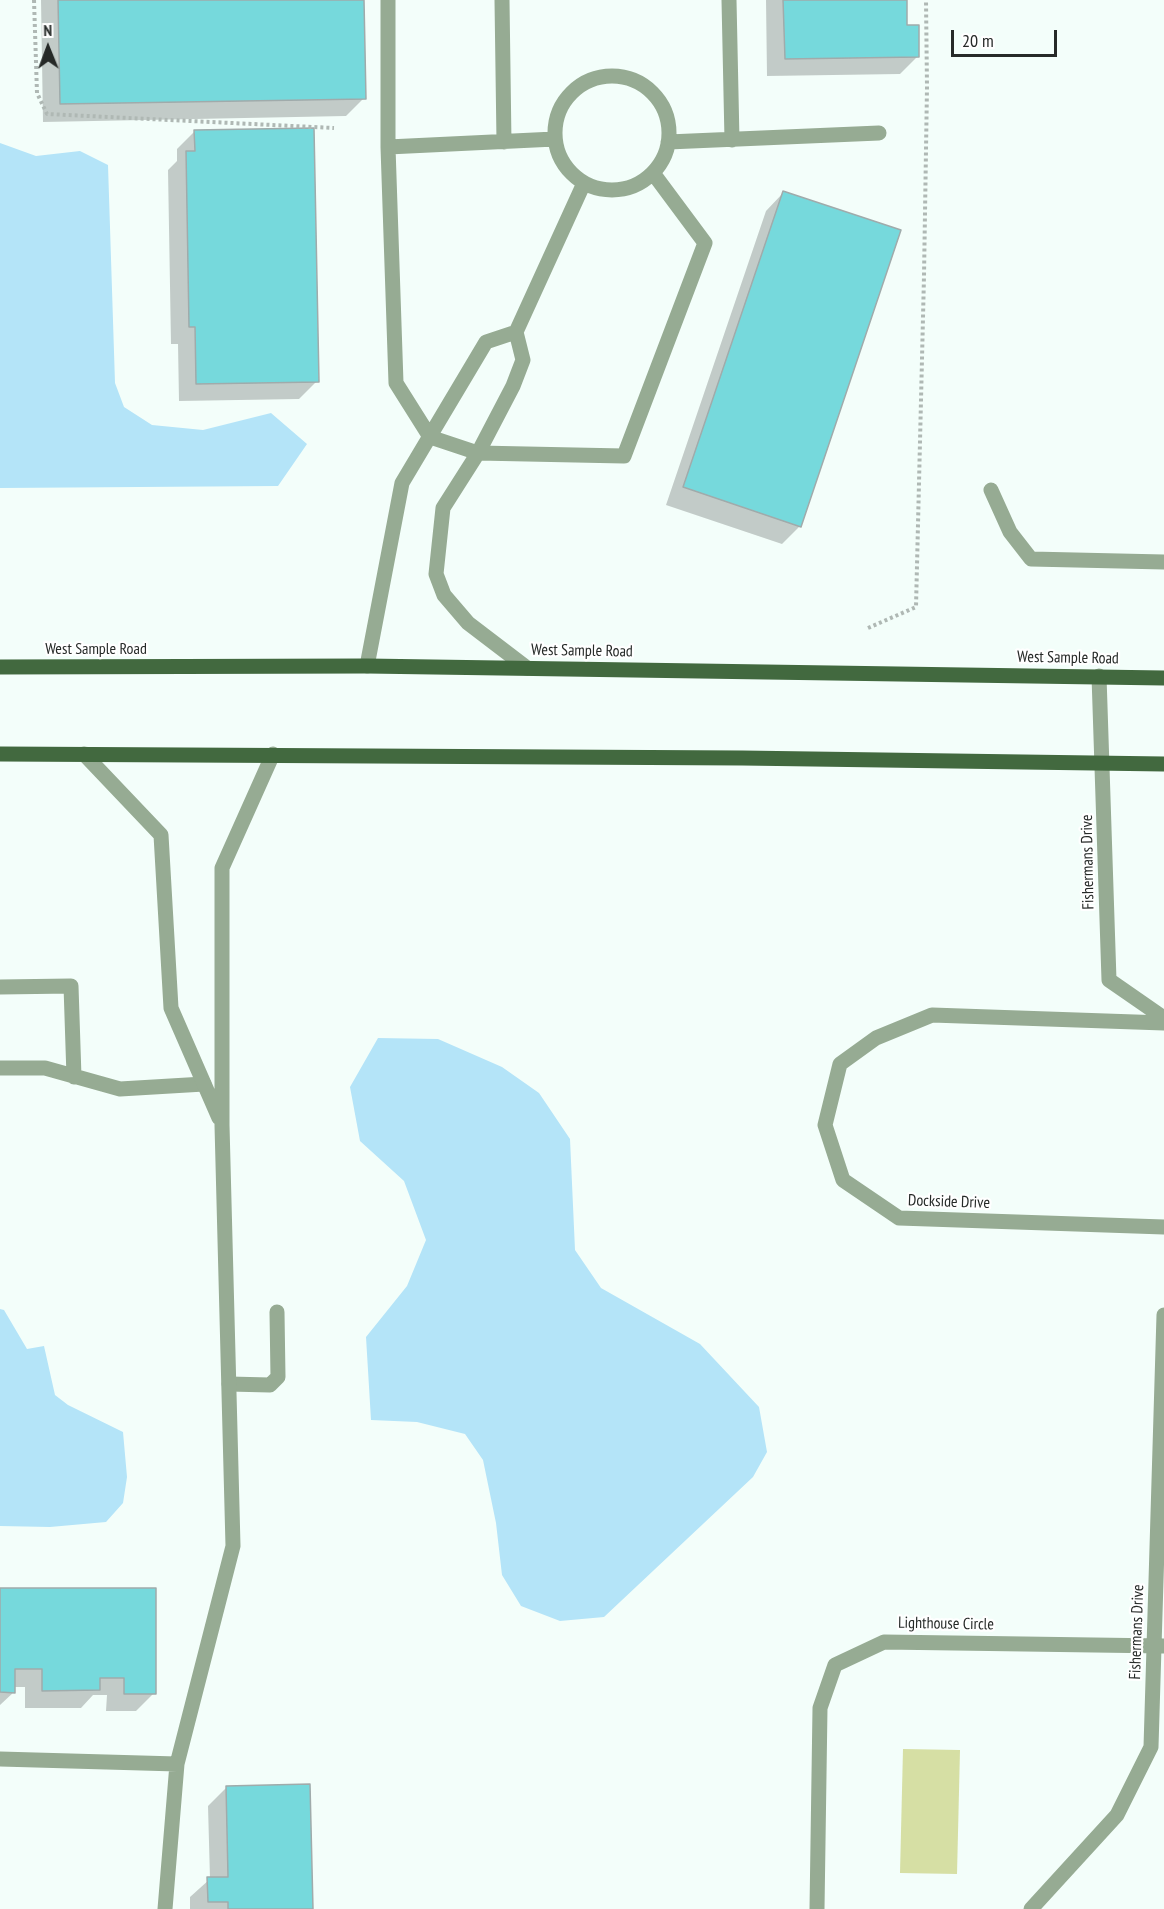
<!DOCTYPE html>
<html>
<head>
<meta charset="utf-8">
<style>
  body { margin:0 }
  #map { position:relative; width:1164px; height:1909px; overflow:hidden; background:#f3fefa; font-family:"PT Sans Narrow",sans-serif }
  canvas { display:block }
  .north { position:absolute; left:18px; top:18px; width:60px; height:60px; -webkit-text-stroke:4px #fff; paint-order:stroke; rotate:359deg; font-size:16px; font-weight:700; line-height:24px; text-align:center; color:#262a28 }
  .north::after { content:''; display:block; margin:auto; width:21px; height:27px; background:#262a28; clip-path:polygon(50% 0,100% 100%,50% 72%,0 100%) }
  .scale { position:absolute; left:951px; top:30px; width:106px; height:27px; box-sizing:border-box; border:3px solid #262a28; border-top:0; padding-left:8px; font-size:18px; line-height:21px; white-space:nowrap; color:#262a28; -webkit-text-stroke:4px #fff; paint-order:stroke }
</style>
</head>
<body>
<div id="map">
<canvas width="1164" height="1909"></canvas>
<div class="north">N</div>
<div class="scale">20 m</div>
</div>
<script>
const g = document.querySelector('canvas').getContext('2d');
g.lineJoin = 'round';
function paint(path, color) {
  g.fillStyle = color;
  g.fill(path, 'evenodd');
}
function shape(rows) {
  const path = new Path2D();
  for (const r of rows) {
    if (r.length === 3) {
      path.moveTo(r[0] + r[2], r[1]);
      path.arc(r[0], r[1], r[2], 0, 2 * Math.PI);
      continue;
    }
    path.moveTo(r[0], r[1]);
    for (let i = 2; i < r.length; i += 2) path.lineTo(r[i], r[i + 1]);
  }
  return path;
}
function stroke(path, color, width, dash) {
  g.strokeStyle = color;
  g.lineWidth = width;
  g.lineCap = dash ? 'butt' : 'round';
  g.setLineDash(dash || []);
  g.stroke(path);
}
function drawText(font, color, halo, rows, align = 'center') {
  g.font = font + ' "PT Sans Narrow",sans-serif';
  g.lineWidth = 4.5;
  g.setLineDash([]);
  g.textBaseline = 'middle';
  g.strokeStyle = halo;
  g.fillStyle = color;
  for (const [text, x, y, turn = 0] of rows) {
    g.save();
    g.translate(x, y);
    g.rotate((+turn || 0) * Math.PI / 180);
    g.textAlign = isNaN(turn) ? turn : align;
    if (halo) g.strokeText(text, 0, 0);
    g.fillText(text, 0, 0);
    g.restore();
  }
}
paint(shape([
  [903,1749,960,1750,957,1874,900,1873]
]), '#d6dfa4');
paint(shape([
  [0,143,36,156,80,151,108,165,115,383,124,407,152,425,203,430,271,413,307,444,278,486,0,488],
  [378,1038,438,1039,502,1067,539,1093,570,1139,575,1250,601,1288,700,1344,759,1407,767,1452,753,1477,604,1617,560,1621,521,1606,502,1575,496,1523,483,1460,465,1434,417,1422,371,1420,366,1337,407,1286,426,1240,404,1181,360,1141,350,1087],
  [0,1309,4,1310,27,1349,44,1346,55,1395,68,1405,123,1432,127,1477,123,1503,106,1522,50,1527,0,1526]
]), '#b4e4f8');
paint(shape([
  [41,0,363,0,364,98,346,116,43,122],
  [766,0,905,0,906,27,918,56,900,74,767,76],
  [195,131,317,381,299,399,179,401,178,344,171,344,168,170,177,161,177,149],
  [783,193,800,526,782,544,666,505,766,211],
  [0,1590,154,1693,136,1711,106,1711,107,1695,93,1695,81,1708,25,1708,25,1687,14,1687,14,1692,0,1705],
  [226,1788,312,1909,190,1909,190,1897,210,1879,208,1806]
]), '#0003');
const building = shape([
  [58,0,364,0,366,99,60,104,58,0],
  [783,0,907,0,907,25,919,25,919,57,785,59,783,0],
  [314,128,319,382,196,384,195,327,189,327,186,151,195,151,194,130,314,128],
  [783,191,901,230,801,527,683,487,783,191],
  [0,1588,156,1588,156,1694,124,1694,124,1678,100,1678,100,1690,42,1691,42,1669,15,1669,15,1693,0,1692,0,1588],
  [310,1784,313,1909,228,1909,228,1902,208,1902,207,1877,228,1877,226,1786,310,1784]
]);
paint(building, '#76d9dc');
stroke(building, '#a0abab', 1.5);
stroke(shape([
  [34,0,37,93,47,114,334,128],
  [868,628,916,607,924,276,927,87,926,0]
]), '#afb8b4', 4, [3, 3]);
stroke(shape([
  [502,0,504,142],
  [729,0,732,140],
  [612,133,57],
  [555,139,388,147,396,383,430,437,478,453,624,456,705,243,653,173],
  [668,142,879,133],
  [388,147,388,0],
  [991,490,1010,532,1031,559,1164,562],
  [367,666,402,483,486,342,516,332],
  [527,668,468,623,444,595,436,574,443,508,478,453,513,386,523,360,516,332,584,183],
  [0,987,71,986,74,1077],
  [0,1068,45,1068,120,1089,204,1084],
  [229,1384,270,1385,278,1377,277,1312]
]), '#96ab93', 15);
stroke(shape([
  [1099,676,1109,980,1164,1018],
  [84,754,161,835,171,1008,219,1118],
  [1164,1023,932,1015,876,1038,840,1064,825,1125,843,1180,899,1218,1164,1227],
  [0,1759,177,1764],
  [165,1909,177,1764,233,1546,222,1125,222,868,273,754],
  [817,1909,820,1708,835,1665,884,1642,1164,1646],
  [1031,1909,1117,1815,1151,1747,1164,1315]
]), '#96ab93', 15);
stroke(shape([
  [0,667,367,666,1164,678],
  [0,754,742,758,1164,764]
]), '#42693f', 15);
drawText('16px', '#262a28', '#fff', [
  ["West Sample Road",96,649],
  ["West Sample Road",582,651,1],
  ["West Sample Road",1068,658,1],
  ["Fishermans Drive",1088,862,-91],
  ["Dockside Drive",949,1202,2],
  ["Lighthouse Circle",946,1624,1],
  ["Fishermans Drive",1137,1632,-88]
]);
</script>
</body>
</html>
